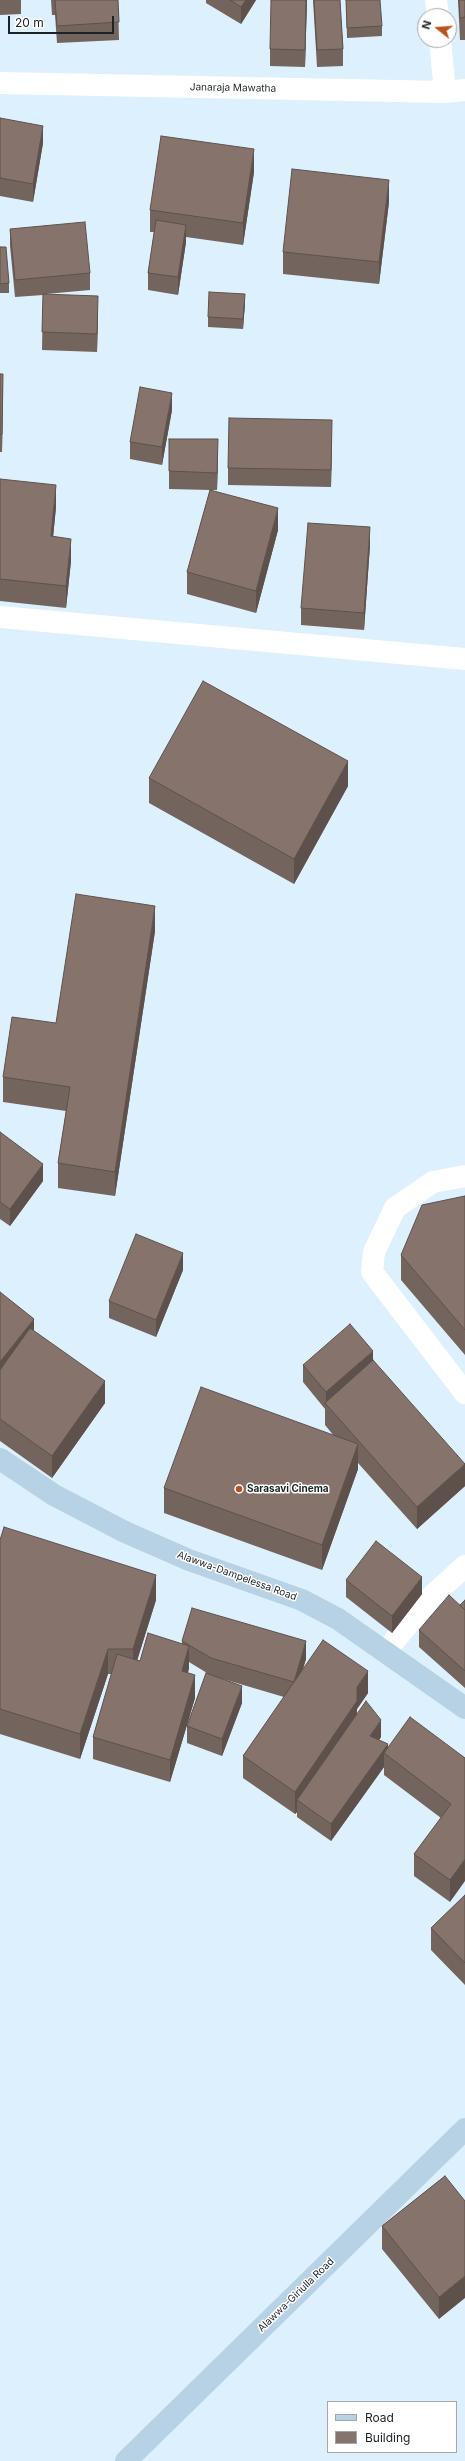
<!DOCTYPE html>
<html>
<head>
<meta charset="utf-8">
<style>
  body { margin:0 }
  #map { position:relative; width:465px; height:2461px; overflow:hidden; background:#ddf0fd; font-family:Inter,sans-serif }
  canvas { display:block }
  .legend { position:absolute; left:327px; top:2401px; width:130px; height:52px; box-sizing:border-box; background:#fff; border:1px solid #a4a7a9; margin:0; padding:5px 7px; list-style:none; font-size:12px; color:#1c2328 }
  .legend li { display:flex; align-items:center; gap:8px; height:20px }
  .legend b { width:20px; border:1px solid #a4a7a9 }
  .north { position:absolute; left:417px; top:8px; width:40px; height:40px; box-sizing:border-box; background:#fff; border:1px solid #a4a7a9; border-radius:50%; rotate:287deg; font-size:11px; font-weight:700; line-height:16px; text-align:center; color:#1c2328 }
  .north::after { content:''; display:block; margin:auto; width:14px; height:18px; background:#b7541e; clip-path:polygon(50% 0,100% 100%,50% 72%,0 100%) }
  .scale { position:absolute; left:8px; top:16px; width:106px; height:18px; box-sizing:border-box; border:2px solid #1c2328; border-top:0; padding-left:5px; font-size:12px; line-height:14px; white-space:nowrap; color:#1c2328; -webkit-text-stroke:3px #fff; paint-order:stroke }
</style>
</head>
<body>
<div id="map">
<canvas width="465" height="2461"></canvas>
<ul class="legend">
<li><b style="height:5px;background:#b7d2e4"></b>Road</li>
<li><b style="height:11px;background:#86746c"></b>Building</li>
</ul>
<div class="north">N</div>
<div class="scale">20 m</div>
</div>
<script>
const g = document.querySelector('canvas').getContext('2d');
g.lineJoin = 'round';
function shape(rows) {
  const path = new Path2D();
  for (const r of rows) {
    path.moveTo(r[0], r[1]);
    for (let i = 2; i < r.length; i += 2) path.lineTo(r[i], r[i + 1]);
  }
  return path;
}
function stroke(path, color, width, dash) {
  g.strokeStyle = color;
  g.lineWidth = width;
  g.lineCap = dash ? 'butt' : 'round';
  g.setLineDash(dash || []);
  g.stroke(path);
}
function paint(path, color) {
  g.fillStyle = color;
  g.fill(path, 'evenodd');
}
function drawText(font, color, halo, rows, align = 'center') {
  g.font = font + ' Inter,sans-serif';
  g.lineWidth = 3;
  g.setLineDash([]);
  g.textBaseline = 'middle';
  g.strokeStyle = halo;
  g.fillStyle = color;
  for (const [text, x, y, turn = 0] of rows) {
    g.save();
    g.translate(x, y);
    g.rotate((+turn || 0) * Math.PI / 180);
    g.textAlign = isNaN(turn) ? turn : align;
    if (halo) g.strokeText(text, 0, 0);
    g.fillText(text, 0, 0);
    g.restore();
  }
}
stroke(shape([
  [436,0,438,16],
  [440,40,445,92],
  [0,83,445,92,465,90],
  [0,617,465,659],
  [465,1176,433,1182,395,1208,374,1252,372,1272,465,1393],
  [385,1652,431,1597,465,1566]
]), '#fff', 22);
stroke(shape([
  [0,1459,54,1495,125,1532,189,1560,302,1600,338,1619,465,1708],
  [126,2461,465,2129]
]), '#b7d2e4', 22);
paint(shape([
  [0,0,21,0,21,14,0,15],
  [51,0,118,0,119,40,57,43,55,15,52,15],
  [206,0,256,0,241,24,206,3],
  [307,0,305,67,270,66,270,49],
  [313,0,340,0,343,49,343,66,317,67],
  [346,0,382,26,382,36,347,38],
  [458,0,465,0,465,40,460,40],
  [0,118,43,143,33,202,0,196],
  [254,172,243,245,186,237,186,242,178,295,148,290,148,273,154,232,150,232,150,210],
  [389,202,379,284,283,274,283,252],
  [10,229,90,273,90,290,46,294,98,314,97,352,42,350,43,295,15,297,10,246],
  [0,247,9,283,9,293,0,293],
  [245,303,243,329,208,327,208,317],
  [0,374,3,391,2,452,0,452],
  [172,410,162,465,130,459,130,442],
  [332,438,331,487,228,485,228,468],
  [218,457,217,490,211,490,278,530,256,613,187,594,187,572,210,490,169,489,169,471],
  [0,479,56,507,53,537,71,561,66,608,0,601],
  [370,545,364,630,301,625,301,608],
  [149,778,348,786,294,884,149,803],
  [155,931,115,1196,58,1188,58,1163,66,1111,3,1102,3,1077,56,1023],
  [0,1132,43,1181,10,1226,0,1219],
  [465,1196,465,1355,401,1280,401,1255],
  [183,1270,156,1337,109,1318,109,1301],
  [0,1292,34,1331,105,1403,52,1478,0,1441],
  [373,1361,465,1486,417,1529,358,1463,358,1469,322,1570,164,1513,164,1488,334,1436,325,1425,325,1409,303,1382,303,1365],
  [0,1540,156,1600,137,1660,140,1661,182,1643,182,1641,306,1659,303,1668,368,1693,357,1709,357,1715,381,1737,379,1740,388,1747,465,1758,450,1902,414,1876,414,1854,441,1818,384,1775,384,1767,331,1841,297,1817,297,1812,295,1814,243,1778,243,1756,284,1697,223,1679,242,1703,222,1756,187,1743,187,1726,207,1673,189,1662,189,1668,188,1673,195,1698,170,1782,93,1759,93,1737,112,1674,108,1674,80,1759,0,1734],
  [346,1580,422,1594,392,1633,346,1597],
  [465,1600,465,1688,419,1647,419,1630,460,1605],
  [465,1895,465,1985,431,1950,431,1928],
  [445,2176,439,2319,382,2249,382,2226]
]), '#73645d');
paint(shape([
  [246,0,256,0,241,24,241,7],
  [306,0,307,0,305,67,305,50],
  [43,126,43,143,33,202,33,184],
  [254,149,254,172,243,245,243,223],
  [389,180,389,202,379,284,379,262],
  [186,225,186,242,178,295,178,277],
  [245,294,245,303,243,329,243,319],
  [98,296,98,314,97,352,97,334],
  [3,374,3,391,2,452,2,434],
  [172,393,172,410,162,465,162,447],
  [332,420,332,438,331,487,331,470],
  [218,439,218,457,217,490,217,473],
  [56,485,56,507,51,558,51,536],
  [278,508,278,530,256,613,256,591],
  [370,527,370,545,364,630,364,613],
  [71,539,71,561,66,608,66,586],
  [348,761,348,786,294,884,294,859],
  [155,906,155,931,115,1196,115,1172],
  [43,1164,43,1181,10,1226,10,1209],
  [183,1253,183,1270,156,1337,156,1320],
  [34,1319,34,1336,0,1380,0,1362],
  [373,1351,373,1368,326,1404,326,1392],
  [105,1381,105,1403,52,1478,52,1456],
  [358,1444,358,1469,322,1570,322,1545],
  [465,1464,465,1486,417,1529,417,1507],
  [156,1575,156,1600,133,1674,133,1649],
  [422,1577,422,1594,392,1633,392,1616],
  [306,1641,306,1659,294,1700,294,1682],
  [189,1646,189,1668,182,1694,182,1671],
  [108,1649,108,1674,80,1759,80,1734],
  [368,1671,368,1693,357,1709,357,1687],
  [195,1675,195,1698,170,1782,170,1760],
  [242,1686,242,1703,222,1756,222,1739],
  [357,1701,357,1723,297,1800,297,1812,295,1814,295,1792],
  [381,1720,381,1737,370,1753,370,1736],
  [388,1744,388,1757,384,1753,384,1767,331,1841,331,1824],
  [465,1859,465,1881,450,1902,450,1880],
  [465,2276,465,2298,439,2319,439,2297]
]), '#5e514c');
const building = shape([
  [55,0,118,0,119,22,57,26,55,0],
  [230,0,246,0,241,7,230,0],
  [271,0,306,0,305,50,270,49,271,0],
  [314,0,340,0,343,49,317,50,314,0],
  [346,0,380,0,382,26,347,28,346,0],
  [459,0,465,0,465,17,460,18,459,0],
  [0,118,43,126,33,184,0,178,0,118],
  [161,136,254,149,243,223,150,210,161,136],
  [292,169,389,180,379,262,283,252,292,169],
  [156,220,186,225,178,277,148,273,156,220],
  [85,222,90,273,15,280,10,229,85,222],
  [0,247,6,247,9,283,0,284,0,247],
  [209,292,245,294,243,319,208,317,209,292],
  [43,294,98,296,97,334,42,332,43,294],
  [0,374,3,374,2,434,0,434,0,374],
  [140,387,172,393,162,447,130,442,140,387],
  [229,418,332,420,331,470,228,468,229,418],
  [169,439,218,439,217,473,169,471,169,439],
  [0,479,56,485,51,536,71,539,66,586,0,579,0,479],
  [210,490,278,508,256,591,187,572,210,490],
  [308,523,370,527,364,613,301,608,308,523],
  [203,681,348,761,294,859,149,778,203,681],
  [76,894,155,906,115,1172,58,1163,70,1087,3,1077,12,1017,56,1023,76,894],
  [0,1132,43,1164,10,1209,0,1202,0,1132],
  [465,1196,465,1330,401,1255,422,1205,465,1196],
  [136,1234,183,1253,156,1320,109,1301,136,1234],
  [0,1292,34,1319,0,1362,0,1292],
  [350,1324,373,1351,326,1392,303,1365,350,1324],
  [30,1328,105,1381,52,1456,0,1419,0,1370,30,1328],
  [373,1360,465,1464,417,1507,325,1403,373,1360],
  [201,1387,358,1444,322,1545,164,1488,201,1387],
  [4,1527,156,1575,133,1649,108,1649,80,1734,0,1709,0,1540,4,1527],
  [376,1541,422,1577,392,1616,346,1580,376,1541],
  [449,1595,465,1610,465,1671,419,1630,449,1595],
  [465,1600,465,1610,460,1605,465,1600],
  [192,1608,306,1641,294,1682,211,1658,182,1641,192,1608],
  [148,1633,189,1646,182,1671,195,1675,170,1760,93,1737,117,1654,140,1661,148,1633],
  [323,1640,368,1671,357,1687,357,1701,295,1792,243,1756,323,1640],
  [206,1673,242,1686,222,1739,187,1726,206,1673],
  [366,1701,381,1720,370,1736,388,1744,331,1824,297,1800,366,1701],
  [410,1717,465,1758,465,1859,450,1880,414,1854,451,1804,384,1753,410,1717],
  [465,1895,465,1963,431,1928,465,1895],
  [445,2176,465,2201,465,2276,439,2297,382,2226,445,2176]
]);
paint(building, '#86746c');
stroke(building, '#5e514c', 1);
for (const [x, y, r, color] of [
  [239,1489,4,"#b7541e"]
]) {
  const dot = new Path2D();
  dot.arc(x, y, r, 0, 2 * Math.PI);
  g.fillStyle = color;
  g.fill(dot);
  stroke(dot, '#fff', 1.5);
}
drawText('10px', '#1c2328', '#fff', [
  ["Janaraja Mawatha",233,88,1],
  ["Alawwa-Dampelessa Road",237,1576,20],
  ["Alawwa-Giriulla Road",296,2295,-44]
]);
drawText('bold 10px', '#1c2328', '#fff', [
  ["Sarasavi Cinema",247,1489]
], 'left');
</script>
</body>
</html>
